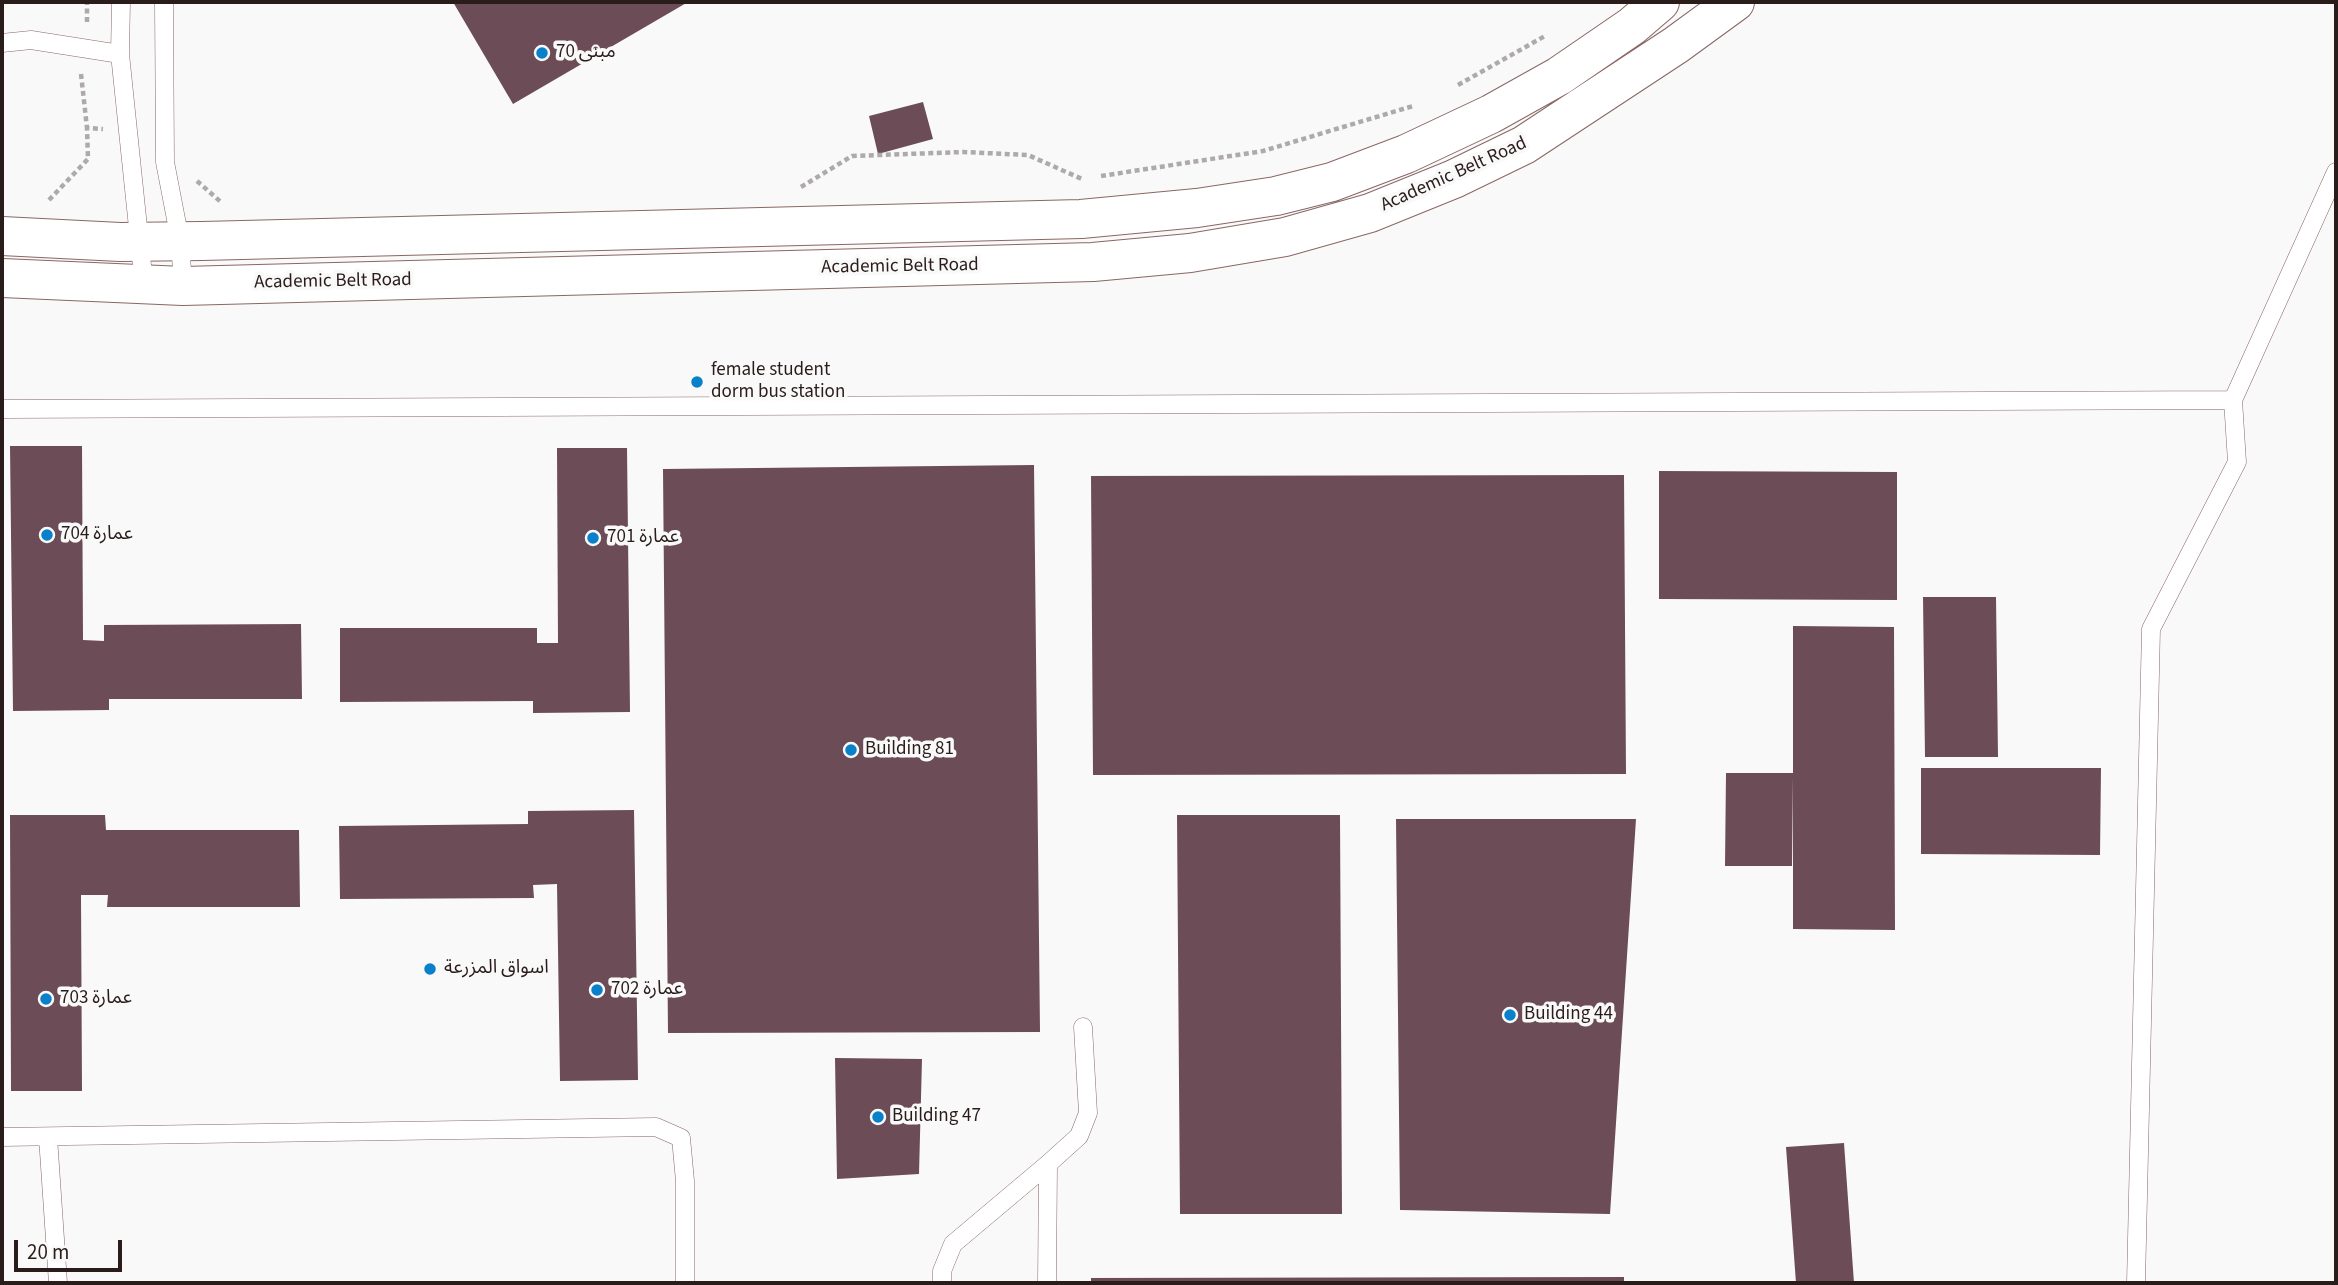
<!DOCTYPE html>
<html>
<head>
<meta charset="utf-8">
<style>
  body { margin:0 }
  #map { position:relative; width:2338px; height:1285px; overflow:hidden; background:#f9f9f9; font-family:"Source Sans 3",sans-serif }
  canvas { display:block }
  .frame { position:absolute; inset:0; border:4px solid #2a1c1b; pointer-events:none }
  .scale { position:absolute; left:14px; top:1240px; width:108px; height:32px; box-sizing:border-box; border:4px solid #2a1c1b; border-top:0; padding-left:9px; font-size:21px; line-height:24px; white-space:nowrap; color:#2a1c1b; -webkit-text-stroke:5px #f9f9f9; paint-order:stroke }
</style>
</head>
<body>
<div id="map">
<canvas width="2338" height="1285"></canvas>
<div class="frame"></div>
<div class="scale">20 m</div>
</div>
<script>
const g = document.querySelector('canvas').getContext('2d');
g.lineJoin = 'round';
function paint(path, color) {
  g.fillStyle = color;
  g.fill(path, 'evenodd');
}
function shape(rows) {
  const path = new Path2D();
  for (const r of rows) {
    path.moveTo(r[0], r[1]);
    for (let i = 2; i < r.length; i += 2) path.lineTo(r[i], r[i + 1]);
  }
  return path;
}
function stroke(path, color, width, dash) {
  g.strokeStyle = color;
  g.lineWidth = width;
  g.lineCap = dash ? 'butt' : 'round';
  g.setLineDash(dash || []);
  g.stroke(path);
}
function drawText(font, color, halo, rows, align = 'center') {
  g.font = font + ' "Source Sans 3","Noto Sans Arabic",sans-serif';
  g.lineWidth = 7;
  g.setLineDash([]);
  g.textBaseline = 'middle';
  g.strokeStyle = halo;
  g.fillStyle = color;
  for (const [text, x, y, turn = 0] of rows) {
    g.save();
    g.translate(x, y);
    g.rotate((+turn || 0) * Math.PI / 180);
    g.textAlign = isNaN(turn) ? turn : align;
    if (halo) g.strokeText(text, 0, 0);
    g.fillText(text, 0, 0);
    g.restore();
  }
}
paint(shape([
  [453,2,688,2,513,104],
  [923,102,933,139,878,154,869,116],
  [10,446,82,446,83,640,104,641,104,625,301,624,302,699,109,699,109,710,13,711],
  [557,448,627,448,630,712,533,713,533,701,340,702,340,628,537,628,537,643,558,643],
  [1034,465,1040,1032,668,1033,663,469],
  [1659,471,1897,472,1897,600,1659,599],
  [1624,475,1626,774,1093,775,1091,476],
  [1923,597,1996,597,1998,757,1925,757],
  [1793,626,1894,627,1895,930,1793,929,1793,776,1792,866,1725,866,1726,773,1793,773],
  [1921,768,2101,768,2100,855,1921,854],
  [634,810,638,1080,560,1081,557,884,533,885,534,898,340,899,339,826,528,824,528,811],
  [10,815,105,815,106,830,299,830,300,907,107,907,108,895,81,895,82,1091,11,1091],
  [1177,815,1340,815,1342,1214,1180,1214],
  [1396,819,1636,819,1610,1214,1400,1210],
  [835,1058,922,1059,919,1174,837,1179],
  [1844,1143,1854,1283,1796,1283,1786,1147],
  [1624,1277,1624,1283,1091,1283,1091,1278]
]), '#6c4c57');
const service = shape([
  [121,2,120,54,144,285],
  [164,2,165,162,180,240,183,286],
  [2,43,31,40,120,54],
  [2,409,2233,400],
  [2,1137,656,1127,681,1138,685,1181,685,1283],
  [48,1137,58,1283],
  [942,1283,942,1271,953,1244,1048,1164],
  [1047,1283,1048,1164,1079,1136,1088,1113,1083,1027],
  [2136,1283,2151,629,2237,462,2233,400,2336,172]
]);
const tertiary = shape([
  [2,236,120,242,202,241,1081,219,1197,208,1276,196,1332,182,1406,154,1491,114,1559,76,1632,26,1660,2],
  [2,278,183,286,1093,262,1190,253,1285,237,1370,213,1454,179,1524,145,1676,45,1735,2]
]);
stroke(service, '#896764', 19);
stroke(tertiary, '#896764', 40);
stroke(shape([
  [87,22,87,2],
  [81,74,87,128],
  [1458,85,1545,36],
  [1101,176,1263,151,1413,106],
  [197,181,222,203],
  [801,187,852,156,963,152,1028,155,1082,179],
  [49,200,88,159,87,128,103,129]
]), '#afaaaa', 4.5, [5, 3.5]);
stroke(service, '#fff', 18);
stroke(tertiary, '#fff', 38);
for (const [x, y, r, color] of [
  [542,53,7,"#0981ca"],
  [697,382,7,"#0981ca"],
  [47,535,7,"#0981ca"],
  [593,538,7,"#0981ca"],
  [851,750,7,"#0981ca"],
  [430,969,7,"#0981ca"],
  [597,990,7,"#0981ca"],
  [46,999,7,"#0981ca"],
  [1510,1015,7,"#0981ca"],
  [878,1117,7,"#0981ca"]
]) {
  const dot = new Path2D();
  dot.arc(x, y, r, 0, 2 * Math.PI);
  g.fillStyle = color;
  g.fill(dot);
  stroke(dot, '#f9f9f9', 2.5);
}
drawText('19px', '#2a1c1b', '#f9f9f9', [
  ["مبنى 70",556,53],
  ["female student",711,371],
  ["dorm bus station",711,393],
  ["عمارة 704",61,535],
  ["عمارة 701",607,538],
  ["Building 81",865,750],
  ["اسواق المزرعة",444,969],
  ["عمارة 702",611,990],
  ["عمارة 703",60,999],
  ["Building 44",1524,1015],
  ["Building 47",892,1117]
], 'left');
drawText('19px', '#2a1c1b', '#f9f9f9', [
  ["Academic Belt Road",1454,175,-24],
  ["Academic Belt Road",900,267,-1],
  ["Academic Belt Road",333,282,-1]
]);
</script>
</body>
</html>
